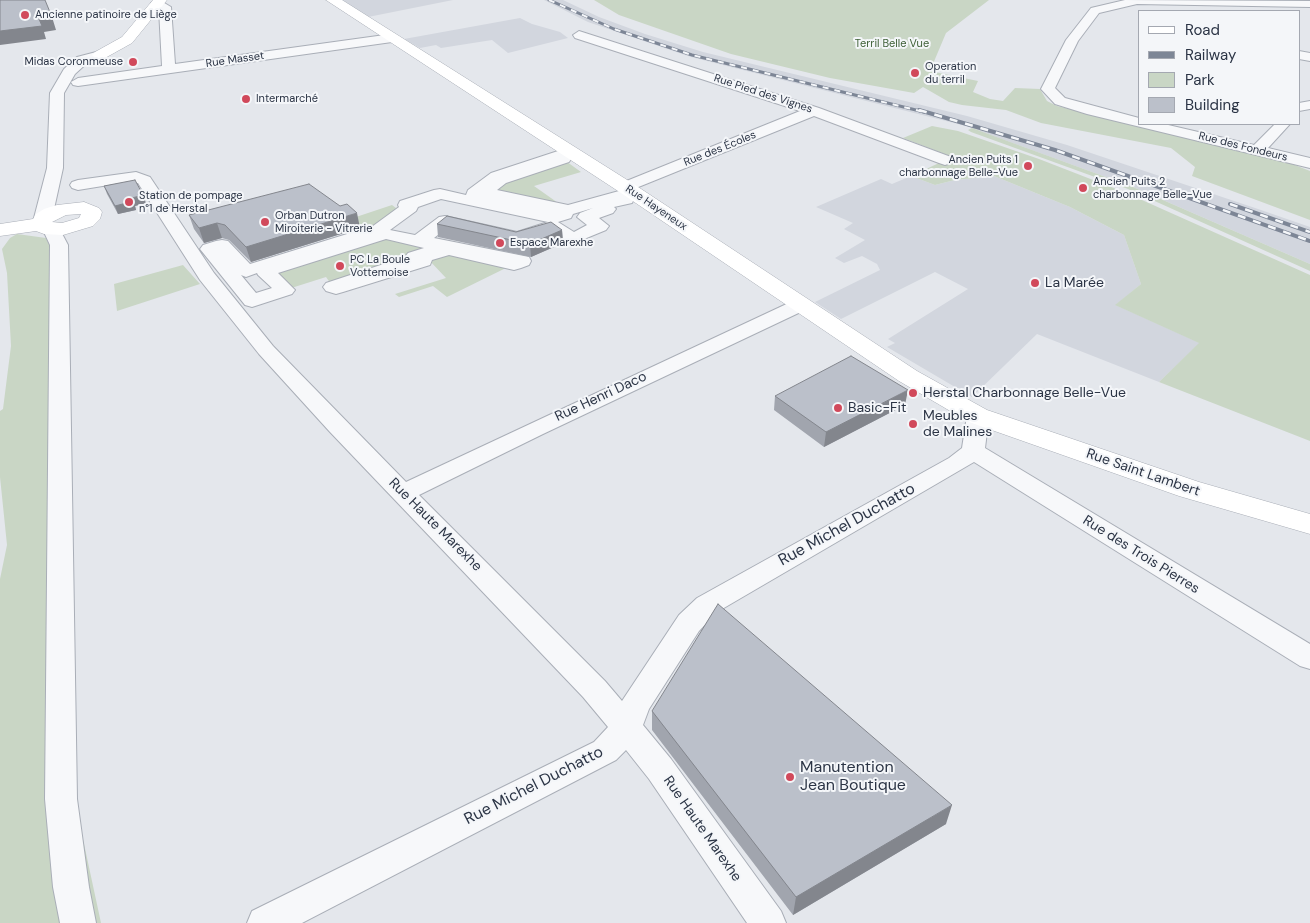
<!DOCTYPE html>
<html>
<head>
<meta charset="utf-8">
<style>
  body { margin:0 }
  #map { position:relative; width:1310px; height:923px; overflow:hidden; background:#e4e7ec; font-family:"DM Sans",sans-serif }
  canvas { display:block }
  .legend { position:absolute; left:1138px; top:10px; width:162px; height:115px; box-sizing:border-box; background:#f4f6f9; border:1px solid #a4a8b1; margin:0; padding:6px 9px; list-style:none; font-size:15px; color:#2b3445 }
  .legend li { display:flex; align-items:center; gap:10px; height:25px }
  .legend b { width:25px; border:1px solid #a4a8b1 }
</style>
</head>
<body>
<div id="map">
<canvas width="1310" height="923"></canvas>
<ul class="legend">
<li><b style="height:6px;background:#fff"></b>Road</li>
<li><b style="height:6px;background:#7d8696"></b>Railway</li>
<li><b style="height:14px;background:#c9d6c5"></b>Park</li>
<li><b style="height:14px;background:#bbc0ca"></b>Building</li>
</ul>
</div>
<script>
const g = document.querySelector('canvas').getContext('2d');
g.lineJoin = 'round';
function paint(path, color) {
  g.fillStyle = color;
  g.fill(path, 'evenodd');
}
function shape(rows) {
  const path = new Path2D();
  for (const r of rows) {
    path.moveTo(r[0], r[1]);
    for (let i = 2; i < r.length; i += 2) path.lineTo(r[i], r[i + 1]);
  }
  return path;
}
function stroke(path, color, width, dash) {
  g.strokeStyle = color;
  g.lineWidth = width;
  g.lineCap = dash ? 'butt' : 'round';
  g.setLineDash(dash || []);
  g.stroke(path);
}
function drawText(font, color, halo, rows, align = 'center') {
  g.font = font + ' "DM Sans",sans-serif';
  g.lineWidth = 4;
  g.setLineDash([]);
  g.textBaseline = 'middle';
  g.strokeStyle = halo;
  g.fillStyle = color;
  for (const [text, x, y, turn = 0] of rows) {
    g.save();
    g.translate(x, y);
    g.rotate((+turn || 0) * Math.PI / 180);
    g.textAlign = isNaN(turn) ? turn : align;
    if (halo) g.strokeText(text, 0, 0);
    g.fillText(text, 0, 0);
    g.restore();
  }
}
paint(shape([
  [342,0,453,0,368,17],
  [544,0,563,0,599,17,645,34,703,52,967,116,1067,145,1258,209,1310,227,1310,264,1133,187,966,126,691,57,588,22],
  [520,18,532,24,560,32,568,38,508,53,492,40,441,48,436,45,420,48,404,39],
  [911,176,935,185,955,180,994,176,1070,207,1124,235,1141,284,1116,305,1200,343,1159,382,1037,334,972,397,887,347,895,343,888,339,968,289,935,272,841,319,815,302,880,270,877,264,862,256,844,263,835,258,865,240,844,229,853,223,816,207,881,179,892,184]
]), '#d2d6de');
paint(shape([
  [594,0,989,0,946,33,930,71,978,81,973,92,990,99,1003,101,1015,88,1040,89,1047,101,1057,106,1282,160,1310,171,1310,220,1192,176,1195,167,1171,148,1041,123,1006,110,962,105,949,102,923,87,914,93,830,78,731,54,619,15],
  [932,126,958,131,1039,159,1124,192,1310,275,1310,441,1159,382,1199,343,1115,305,1141,284,1124,235,1070,207,994,176,955,180,935,185,911,176,952,157,903,138],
  [972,128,1133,187,1310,264,1310,271,1128,189,971,132,968,130],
  [563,159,581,172,534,186,568,210,484,192,500,180],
  [392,205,396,208,406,205,367,234,350,219],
  [17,234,46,238,68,287,72,788,101,923,0,923,0,579,7,545,0,477,0,411,3,409,11,346,7,273,2,249,10,238],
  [385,234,445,247,333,287,326,277,285,290,265,271],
  [448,249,514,264,447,297,433,286,399,297,395,294,446,278,428,259],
  [183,265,200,284,117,311,114,284]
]), '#c9d6c5');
const street = shape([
  [155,0,161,1,171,7,175,64,392,34,398,38,392,42,78,86,73,85,71,82,78,78,162,66,159,9,151,3,155,0],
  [1125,0,1310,1,1310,7,1137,4,1099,13,1078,41,1055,88,1065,98,1139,118,1139,124,1164,124,1254,145,1275,124,1290,124,1268,148,1310,158,1310,168,1087,114,1055,104,1041,89,1066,40,1091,8,1125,0],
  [579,31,819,108,951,157,953,160,951,163,945,165,939,163,814,116,631,190,619,190,617,187,619,184,800,111,575,38,573,35,579,31],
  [100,51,105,52,106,55,105,58,87,63,75,74,64,93,63,168,52,218,49,222,43,223,37,222,34,218,47,168,50,93,64,69,77,57,100,51],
  [1299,51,1310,53,1310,61,1299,59,1299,51],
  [1310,101,1310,109,1299,111,1299,103,1310,101],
  [558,151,569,156,571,159,569,162,506,183,497,190,568,205,619,191,632,195,634,199,632,203,614,207,616,209,613,213,599,218,609,226,606,230,572,244,566,243,552,233,518,243,448,227,434,238,529,257,531,261,529,265,521,268,514,270,449,255,432,260,430,265,343,292,336,294,326,291,323,287,326,283,405,257,408,253,424,248,386,239,278,273,295,290,292,294,252,307,245,305,200,249,203,245,216,241,222,240,228,241,250,264,373,226,399,207,398,205,400,201,434,190,440,189,466,195,468,190,491,173,558,151],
  [441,199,548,222,517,232,445,216,439,217,415,235,390,230,416,211,418,207,441,199],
  [593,208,580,213,577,217,587,225,574,232,558,222,571,218,573,214,593,208],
  [257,273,258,275,272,288,256,293,241,275,246,277,257,273],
  [136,172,150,177,214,273,273,346,406,482,793,301,800,299,807,301,810,305,807,309,543,434,419,495,605,681,622,701,679,615,697,598,949,458,962,448,967,416,970,411,978,409,986,411,989,416,985,448,1310,644,1310,669,1300,666,974,462,717,612,699,631,649,709,643,725,671,759,781,911,786,923,747,923,649,779,626,750,616,760,302,923,247,923,252,911,594,742,608,727,583,697,330,432,259,354,200,280,138,183,121,183,78,190,72,188,70,185,72,182,78,180,136,172],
  [52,225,58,226,68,245,77,799,89,887,96,923,60,923,53,887,45,799,50,245,43,230,46,226,52,225]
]);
const secondary = shape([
  [153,0,167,0,132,43,105,58,95,58,92,55,95,52,122,37,153,0],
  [326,0,342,0,632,183,917,371,987,410,1199,482,1310,514,1310,534,1179,496,969,422,899,381,618,191,326,0],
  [84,202,99,208,102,212,100,219,93,226,63,235,44,234,36,231,0,236,0,224,33,219,36,214,44,209,57,205,84,202],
  [81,214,79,218,62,223,52,222,66,215,81,214]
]);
stroke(street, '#a9aeb7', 2);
stroke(secondary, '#a9aeb7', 1);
paint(street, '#f7f8fa');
paint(secondary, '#fff');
const railFar1 = shape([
  [549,0,614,29,692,55,924,112]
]);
const rail = shape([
  [919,110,1055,150,1310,241],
  [1230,204,1310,232]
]);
stroke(railFar1, '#7d8696', 3);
stroke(rail, '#7d8696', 4);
stroke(railFar1, '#f4f6f9', 2, [6]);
stroke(rail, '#f4f6f9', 2.5, [8]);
paint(shape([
  [104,186,146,203,135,206,136,210,118,214,107,194],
  [189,215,360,228,251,262,229,240,222,238,204,243,194,229],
  [437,224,516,232,562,230,563,243,531,257,438,237],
  [775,396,905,405,824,447,774,410],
  [652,711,946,824,793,915,652,730]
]), '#a1a5ae');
paint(shape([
  [52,17,56,30,44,32,46,39,0,45,0,31,39,19],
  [143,195,146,203,135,206,136,210,118,214,115,206,132,198],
  [357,213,360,228,251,262,246,247],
  [217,223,222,238,204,243,199,228],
  [562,230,563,243,531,257,530,244],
  [908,390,905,405,824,447,826,432],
  [952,805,946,824,793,915,796,897]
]), '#83868d');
const building = shape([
  [0,0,45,0,52,17,39,19,42,26,0,31,0,0],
  [135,180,143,195,132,198,134,201,115,206,104,186,135,180],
  [309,184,340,206,347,204,357,213,246,247,225,225,217,223,199,228,189,215,309,184],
  [447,216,516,232,551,222,562,230,530,244,437,224,447,216],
  [851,356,908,390,826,432,775,396,851,356],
  [718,604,952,805,796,897,652,711,718,604]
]);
paint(building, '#bbc0ca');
stroke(building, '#83868d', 1);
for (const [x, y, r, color] of [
  [25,15,5,"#d1495b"],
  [133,62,5,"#d1495b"],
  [915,73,5,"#d1495b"],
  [246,99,5,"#d1495b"],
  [1028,166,5,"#d1495b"],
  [1083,188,5,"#d1495b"],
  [129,202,5,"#d1495b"],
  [265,222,5,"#d1495b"],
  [500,243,5,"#d1495b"],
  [340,266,5,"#d1495b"],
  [1035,283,5,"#d1495b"],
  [913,393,5,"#d1495b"],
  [838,408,5,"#d1495b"],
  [913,424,5,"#d1495b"],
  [790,777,5,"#d1495b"]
]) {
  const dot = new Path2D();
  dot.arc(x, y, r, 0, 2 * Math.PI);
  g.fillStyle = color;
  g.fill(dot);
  stroke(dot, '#f4f6f9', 2);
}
drawText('11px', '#2b3445', '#f4f6f9', [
  ["Ancienne patinoire de Liège",35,15],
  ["Midas Coronmeuse",123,62,"right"],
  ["Operation",925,67],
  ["du terril",925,80],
  ["Intermarché",256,99],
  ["Ancien Puits 1",1018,160,"right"],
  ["charbonnage Belle-Vue",1018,173,"right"],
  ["Ancien Puits 2",1093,182],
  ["charbonnage Belle-Vue",1093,195],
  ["Station de pompage",139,196],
  ["n°1 de Herstal",139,209],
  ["Orban Dutron",275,216],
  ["Miroiterie - Vitrerie",275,229],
  ["Espace Marexhe",510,243],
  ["PC La Boule",350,260],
  ["Vottemoise",350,273]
], 'left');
drawText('11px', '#3f6138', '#f4f6f9', [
  ["Terril Belle Vue",892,44]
]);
drawText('11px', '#2b3445', '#f4f6f9', [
  ["Rue Masset",235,60,-8],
  ["Rue Pied des Vignes",763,94,18],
  ["Rue des Fondeurs",1243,147,14],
  ["Rue des Écoles",720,149,-22],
  ["Rue Hayeneux",656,208,34]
]);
drawText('14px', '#2b3445', '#f4f6f9', [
  ["La Marée",1045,283],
  ["Herstal Charbonnage Belle-Vue",923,393],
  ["Basic-Fit",848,408],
  ["Meubles",923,416],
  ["de Malines",923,432]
], 'left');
drawText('14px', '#2b3445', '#f4f6f9', [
  ["Rue Henri Daco",601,397,-25],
  ["Rue Saint Lambert",1143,473,19],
  ["Rue Haute Marexhe",435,525,45],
  ["Rue des Trois Pierres",1141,555,32],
  ["Rue Haute Marexhe",702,829,55]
]);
drawText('16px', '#2b3445', '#f4f6f9', [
  ["Rue Michel Duchatto",847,525,-29],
  ["Rue Michel Duchatto",534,786,-27]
]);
drawText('16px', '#2b3445', '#f4f6f9', [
  ["Manutention",800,768],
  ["Jean Boutique",800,786]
], 'left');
</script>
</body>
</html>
